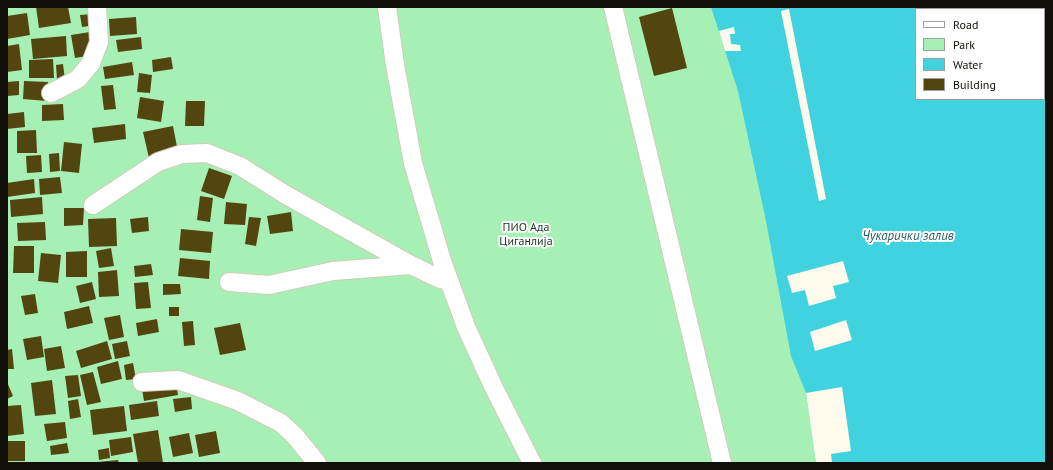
<!DOCTYPE html>
<html>
<head>
<meta charset="utf-8">
<style>
  body { margin:0 }
  #map { position:relative; width:1053px; height:470px; overflow:hidden; background:#fffbec; font-family:"PT Sans",sans-serif }
  canvas { display:block }
  .frame { position:absolute; inset:0; border:8px solid #110f09; pointer-events:none }
  .legend { position:absolute; left:915px; top:8px; width:130px; height:92px; box-sizing:border-box; background:#fff; border:1px solid #a09f9d; margin:0; padding:5px 7px; list-style:none; font-size:12px; color:#110f09 }
  .legend li { display:flex; align-items:center; gap:8px; height:20px }
  .legend b { width:20px; border:1px solid #a09f9d }
</style>
</head>
<body>
<div id="map">
<canvas width="1053" height="470"></canvas>
<div class="frame"></div>
<ul class="legend">
<li><b style="height:5px;background:#fff"></b>Road</li>
<li><b style="height:11px;background:#a6f0b6"></b>Park</li>
<li><b style="height:11px;background:#41d2e0"></b>Water</li>
<li><b style="height:11px;background:#52450f"></b>Building</li>
</ul>
</div>
<script>
const g = document.querySelector('canvas').getContext('2d');
g.lineJoin = 'round';
function paint(path, color) {
  g.fillStyle = color;
  g.fill(path, 'evenodd');
}
function shape(rows) {
  const path = new Path2D();
  for (const r of rows) {
    path.moveTo(r[0], r[1]);
    for (let i = 2; i < r.length; i += 2) path.lineTo(r[i], r[i + 1]);
  }
  return path;
}
function stroke(path, color, width, dash) {
  g.strokeStyle = color;
  g.lineWidth = width;
  g.lineCap = dash ? 'butt' : 'round';
  g.setLineDash(dash || []);
  g.stroke(path);
}
function drawText(font, color, halo, rows, align = 'center') {
  g.font = font + ' "PT Sans",sans-serif';
  g.lineWidth = 4;
  g.setLineDash([]);
  g.textBaseline = 'middle';
  g.strokeStyle = halo;
  g.fillStyle = color;
  for (const [text, x, y, turn = 0] of rows) {
    g.save();
    g.translate(x, y);
    g.rotate((+turn || 0) * Math.PI / 180);
    g.textAlign = isNaN(turn) ? turn : align;
    if (halo) g.strokeText(text, 0, 0);
    g.fillText(text, 0, 0);
    g.restore();
  }
}
paint(shape([
  [7,7,1046,7,1046,463,7,463],
  [916,9,1044,9,1044,99,916,99]
]), '#a6f0b6');
paint(shape([
  [711,7,1046,7,1046,463,816,463,806,393,791,356,766,221,738,91],
  [916,9,1044,9,1044,99,916,99]
]), '#41d2e0');
paint(shape([
  [789,9,826,199,819,201,781,11],
  [734,27,735,34,730,34,731,44,740,45,741,51,725,51,719,31],
  [843,261,849,282,833,286,836,298,809,306,805,290,792,293,787,276],
  [846,320,852,340,815,351,810,332],
  [842,387,851,451,831,454,832,463,816,463,806,393]
]), '#fffbec');
paint(shape([
  [36,7,68,7,71,23,39,28],
  [672,8,687,68,654,76,639,17],
  [27,13,30,35,7,39,7,16],
  [95,14,96,25,82,27,80,15],
  [136,17,137,34,110,36,109,19],
  [90,32,93,55,75,58,71,35],
  [66,36,67,56,33,59,31,39],
  [141,37,142,49,118,52,116,40],
  [19,44,22,70,7,72,7,46],
  [171,57,173,69,153,72,152,60],
  [53,59,54,78,29,78,29,60],
  [132,62,134,75,105,79,103,67],
  [63,64,65,80,57,80,56,65],
  [139,73,152,75,150,93,137,92],
  [19,81,19,95,7,96,7,82],
  [24,81,48,82,47,101,23,99],
  [113,85,116,109,104,110,101,86],
  [140,97,164,101,161,122,137,118],
  [186,101,205,101,204,126,185,126],
  [63,104,64,120,42,121,42,105],
  [24,112,25,127,7,129,7,114],
  [125,124,126,139,94,143,92,128],
  [173,126,178,152,149,158,143,132],
  [36,130,37,153,17,153,17,131],
  [64,142,82,144,79,173,61,171],
  [59,153,60,171,50,172,49,154],
  [41,155,42,172,27,173,26,156],
  [209,168,232,176,224,199,201,191],
  [60,177,62,193,40,195,39,179],
  [34,179,35,193,7,197,7,183],
  [200,196,213,198,210,222,197,220],
  [42,197,43,214,11,217,10,200],
  [226,202,247,204,245,225,224,224],
  [64,208,84,208,83,225,64,226],
  [291,212,293,231,270,234,267,216],
  [148,217,149,231,132,233,130,219],
  [249,217,261,218,256,246,245,244],
  [116,218,117,246,89,247,88,219],
  [45,222,46,240,18,241,17,223],
  [181,229,213,232,211,253,179,250],
  [14,246,34,246,34,273,13,273],
  [111,248,114,266,99,268,96,251],
  [87,251,87,277,66,277,66,252],
  [41,253,61,255,58,283,38,281],
  [180,258,210,261,209,279,178,276],
  [151,264,153,275,135,277,134,266],
  [117,270,119,296,99,297,98,272],
  [92,282,96,299,80,303,76,286],
  [148,282,151,308,136,309,134,283],
  [163,284,180,284,181,294,163,295],
  [35,294,38,313,25,315,21,296],
  [89,306,93,323,67,329,64,312],
  [169,307,179,307,179,316,169,316],
  [120,315,124,337,109,340,104,318],
  [157,319,159,332,138,336,136,323],
  [193,321,195,345,184,346,182,322],
  [240,323,246,350,220,355,214,328],
  [41,336,44,357,27,360,23,339],
  [107,341,112,359,81,368,76,351],
  [127,341,130,356,115,359,112,344],
  [61,346,65,368,47,371,44,349],
  [12,349,14,369,7,369,7,350],
  [118,361,122,379,101,384,97,367],
  [133,363,136,379,126,380,124,365],
  [93,372,101,402,87,405,80,375],
  [78,375,81,396,68,398,65,376],
  [52,380,56,414,35,416,31,383],
  [7,382,13,396,7,399],
  [176,383,178,395,144,401,142,389],
  [191,397,192,409,175,412,173,399],
  [78,399,81,417,70,419,68,401],
  [157,401,159,416,131,420,129,405],
  [21,405,24,434,7,436,7,406],
  [124,406,127,431,93,435,90,410],
  [65,422,67,438,47,441,44,424],
  [158,430,163,463,138,463,133,434],
  [216,431,220,453,199,457,195,435],
  [189,433,193,453,173,457,169,437],
  [131,437,133,452,111,456,109,440],
  [7,441,25,441,25,461,7,461],
  [67,443,69,453,51,455,50,446],
  [109,448,110,458,99,460,98,450],
  [118,460,119,463,97,463,97,462]
]), '#52450f');
const minor = shape([
  [387,7,395,65,413,163,442,261,466,327,494,388,532,463],
  [613,7,722,463],
  [51,93,78,79,91,63,99,42,97,7],
  [93,205,158,162,182,154,207,153,240,166,286,195,411,265,440,279,449,280],
  [229,282,269,285,333,271,411,265],
  [142,382,178,380,238,401,281,423,295,436,317,463]
]);
stroke(minor, '#d0ccba', 20);
stroke(minor, '#fff', 18);
drawText('12px', '#15371e', '#fff', [
  ["ПИО Ада",526,228],
  ["Циганлија",526,242]
]);
drawText('italic 13px', '#265f65', '#fff', [
  ["Чукарички залив",908,236]
]);
</script>
</body>
</html>
